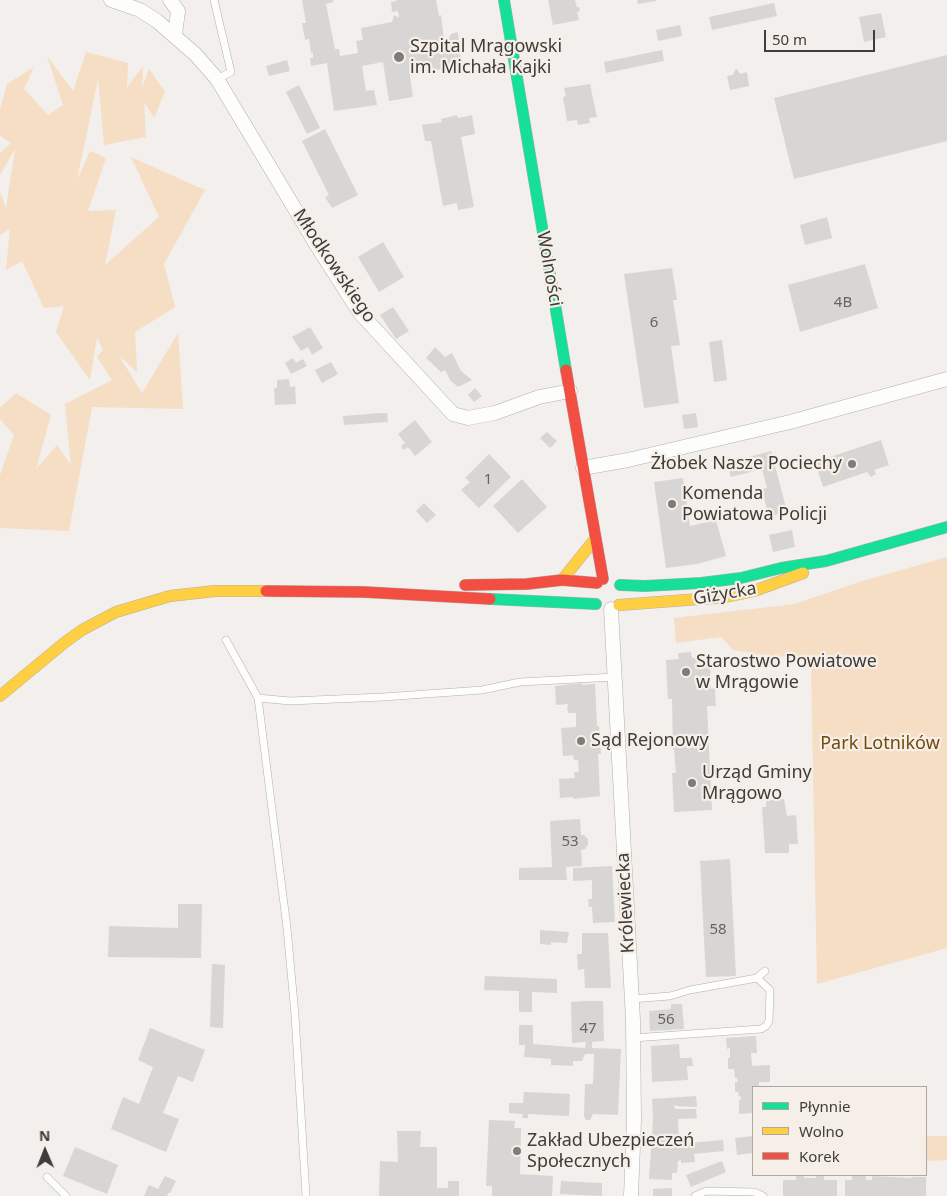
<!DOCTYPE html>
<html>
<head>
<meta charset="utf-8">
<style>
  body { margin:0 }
  #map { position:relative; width:947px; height:1196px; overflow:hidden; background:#f2efec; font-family:"Noto Sans",sans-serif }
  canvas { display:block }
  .legend { position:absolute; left:752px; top:1086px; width:175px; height:90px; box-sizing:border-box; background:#f6efe8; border:1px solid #ada7a2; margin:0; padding:6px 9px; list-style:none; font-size:15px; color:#3f3c39 }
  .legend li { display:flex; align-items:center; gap:10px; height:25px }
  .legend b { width:25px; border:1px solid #ada7a2 }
  .north { position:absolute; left:20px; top:1126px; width:50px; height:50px; -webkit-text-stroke:4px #f6efe8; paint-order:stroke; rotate:359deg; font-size:14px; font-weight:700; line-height:20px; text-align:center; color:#3f3c39 }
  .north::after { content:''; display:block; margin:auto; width:18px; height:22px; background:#3f3c39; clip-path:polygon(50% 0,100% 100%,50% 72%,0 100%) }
  .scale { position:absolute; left:764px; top:30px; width:111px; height:22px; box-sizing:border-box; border:2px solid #3f3c39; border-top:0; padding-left:6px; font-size:15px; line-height:18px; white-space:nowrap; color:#3f3c39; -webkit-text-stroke:4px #f6efe8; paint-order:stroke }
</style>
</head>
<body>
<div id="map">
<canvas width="947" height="1196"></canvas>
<ul class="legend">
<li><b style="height:6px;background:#16e098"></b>Płynnie</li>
<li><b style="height:6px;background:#ffcf43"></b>Wolno</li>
<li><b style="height:6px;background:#f24e42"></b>Korek</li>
</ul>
<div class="north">N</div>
<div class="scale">50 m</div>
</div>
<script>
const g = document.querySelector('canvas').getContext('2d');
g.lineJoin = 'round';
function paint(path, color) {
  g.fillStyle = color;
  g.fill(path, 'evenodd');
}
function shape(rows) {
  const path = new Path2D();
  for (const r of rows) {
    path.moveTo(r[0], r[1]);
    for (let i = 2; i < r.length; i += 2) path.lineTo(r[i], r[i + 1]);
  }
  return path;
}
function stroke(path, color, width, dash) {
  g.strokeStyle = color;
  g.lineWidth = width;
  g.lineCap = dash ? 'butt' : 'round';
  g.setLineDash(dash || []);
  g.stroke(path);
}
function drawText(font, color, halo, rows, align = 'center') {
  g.font = font + ' "Noto Sans",sans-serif';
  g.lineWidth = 4.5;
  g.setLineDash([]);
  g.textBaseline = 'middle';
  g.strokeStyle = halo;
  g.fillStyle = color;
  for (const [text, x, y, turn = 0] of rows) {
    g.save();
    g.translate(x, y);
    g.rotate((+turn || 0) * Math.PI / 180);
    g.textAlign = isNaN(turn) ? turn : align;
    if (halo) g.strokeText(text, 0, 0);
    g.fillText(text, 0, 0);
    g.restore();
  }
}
paint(shape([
  [86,52,128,63,127,87,143,66,142,88,149,69,165,92,154,118,144,102,146,137,104,145,98,79,77,180,90,151,106,158,88,211,116,210,105,265,159,217,131,157,205,190,164,264,175,307,135,332,137,372,118,354,142,393,178,333,183,409,92,407,69,531,0,528,0,475,14,435,0,419,0,408,16,393,51,415,36,469,57,445,71,465,65,404,112,380,97,357,103,350,97,337,90,380,56,332,64,306,44,308,22,261,6,270,10,229,0,235,0,192,6,208,15,149,0,175,0,153,11,143,0,136,0,110,7,84,34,67,24,89,48,115,63,105,47,56,73,91],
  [947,557,947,948,817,984,811,665,802,657,770,656,733,650,721,637,676,643,674,618,795,604,859,582],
  [926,1136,947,1136,947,1160,926,1161]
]), '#f5dec4');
paint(shape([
  [302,0,333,0,333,2,326,4,335,49,339,49,340,56,358,53,356,41,363,40,361,28,392,22,394,15,399,18,398,11,392,12,391,2,396,1,396,0,436,0,439,16,441,15,445,48,448,47,447,41,451,34,458,32,460,55,463,61,458,71,452,67,421,73,420,70,414,71,413,67,409,68,413,97,389,101,383,62,362,66,366,91,374,90,377,105,334,111,327,63,311,66,310,58,313,58,313,53,311,53,309,39,305,40,302,23,306,23],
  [548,0,575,0,577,7,579,7,580,11,577,12,579,20,553,25],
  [637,0,656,0,656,1,638,4],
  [774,3,777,16,712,30,709,17],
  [881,13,886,37,864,42,859,17],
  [680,25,682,36,658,41,656,30],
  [662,50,664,61,606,73,604,62],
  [947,55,947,141,794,179,774,98],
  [287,60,290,71,269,76,266,66],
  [737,69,740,74,747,72,749,86,730,90,727,76,733,75,735,70],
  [590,84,597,117,589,118,590,123,578,125,577,120,567,121,563,97,566,96,564,88],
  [299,85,320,128,307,134,286,92],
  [457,115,458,118,472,115,475,134,461,137,474,207,458,210,457,203,443,206,431,141,425,141,422,125,442,122,441,119],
  [325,129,358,195,332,208,325,197,329,195,302,141],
  [827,217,832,238,805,245,800,225],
  [383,242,404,277,379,292,358,257],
  [865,264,878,308,800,332,788,285],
  [672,268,677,300,673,300,680,345,671,346,679,403,644,408,624,274],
  [393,307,409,331,396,339,380,315],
  [310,327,323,348,312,355,308,347,301,351,292,337],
  [722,340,727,380,714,382,709,342],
  [435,347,445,357,452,353,461,371,472,380,458,387,450,380,445,370,441,372,426,358],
  [293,358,296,363,303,359,307,366,291,374,285,363],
  [331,362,338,374,322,383,315,370],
  [289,379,290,387,295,386,296,404,275,405,274,388,277,388,277,380],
  [475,388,482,396,474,402,468,395],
  [380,413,387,413,388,422,344,425,343,416],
  [696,413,698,427,684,429,682,415],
  [415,420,432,442,415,456,408,447,404,450,401,446,405,443,398,434],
  [547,432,557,441,550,448,540,438],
  [881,440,889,465,874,470,876,474,871,477,867,472,823,487,815,462],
  [771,451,787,511,769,517,762,489,767,488,762,469,731,477,727,463],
  [489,454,511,477,479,508,461,490,470,482,465,478],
  [683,478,690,526,716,520,726,556,697,564,666,568,654,482],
  [522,479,547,507,518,533,493,506],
  [424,503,436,515,427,523,416,511],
  [792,530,795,547,773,552,769,535],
  [691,652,692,658,710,659,711,689,715,688,716,706,707,706,712,810,674,812,672,773,676,773,674,750,673,750,672,699,668,699,666,660,679,659,678,653],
  [582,683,582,685,595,684,597,726,599,726,601,754,598,754,600,796,573,799,573,797,560,798,559,779,575,778,574,772,579,772,578,760,574,760,573,755,563,756,561,728,576,727,576,713,569,713,567,710,568,704,556,705,555,686],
  [784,799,787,816,796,815,798,844,789,844,789,853,765,853,762,807,766,807,766,800],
  [580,819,581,835,584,835,588,839,588,845,585,849,581,850,582,866,566,867,567,880,519,880,519,868,552,867,550,821],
  [730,859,736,976,706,977,700,861],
  [612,866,615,922,593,923,592,907,589,907,588,899,592,899,592,880,573,881,573,868],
  [178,904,202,904,201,958,108,957,109,926,178,928],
  [540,930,569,932,567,943,551,942,551,945,540,944],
  [582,933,608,933,611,988,585,988,584,969,578,970,577,954,582,954],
  [212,964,225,965,223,1028,210,1027],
  [485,976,557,979,557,993,532,992,532,1012,519,1012,519,991,484,990],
  [585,1001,603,1001,604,1041,592,1042,592,1048,621,1049,618,1115,593,1114,590,1120,586,1120,584,1116,585,1084,593,1084,594,1054,585,1054,582,1061,573,1061,573,1066,551,1065,551,1059,524,1057,525,1045,519,1045,519,1025,533,1025,533,1044,585,1048,586,1042,572,1043,571,1002],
  [671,1004,682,1004,684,1029,650,1031,649,1011,671,1009],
  [150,1028,205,1050,193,1082,178,1076,163,1113,179,1119,166,1152,111,1129,123,1097,139,1104,153,1067,138,1060],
  [756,1036,757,1053,751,1053,752,1066,770,1065,770,1082,759,1082,759,1087,753,1087,753,1113,739,1114,739,1100,741,1100,741,1096,739,1097,738,1092,735,1092,735,1082,738,1082,737,1078,735,1078,734,1069,728,1069,728,1058,730,1058,730,1048,727,1049,726,1038],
  [679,1044,680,1058,692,1058,693,1066,687,1066,688,1080,652,1082,651,1046],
  [524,1092,570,1094,569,1116,528,1114,528,1118,522,1118,523,1114,509,1113,509,1103,523,1103],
  [696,1096,697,1107,677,1106,674,1105,675,1109,696,1109,697,1118,678,1119,679,1144,723,1140,724,1151,694,1154,695,1162,681,1163,681,1160,678,1161,677,1173,672,1173,672,1180,649,1179,653,1119,652,1099],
  [489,1120,515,1121,514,1128,521,1128,520,1174,553,1176,552,1196,492,1196,492,1186,486,1186],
  [397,1131,421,1131,420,1147,437,1147,437,1188,448,1188,448,1181,459,1181,459,1196,379,1196,380,1161,398,1162],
  [753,1136,753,1153,737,1155,735,1138],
  [75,1147,118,1165,107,1194,63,1176],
  [722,1161,726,1172,691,1187,686,1175],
  [796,1175,804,1175,804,1178,816,1178,816,1175,824,1175,824,1180,837,1180,837,1196,783,1196,783,1180,796,1180],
  [165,1176,176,1181,170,1193,168,1193,167,1196,144,1196,149,1185,158,1189],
  [852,1176,866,1176,866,1180,872,1180,872,1176,912,1178,912,1177,926,1177,926,1196,845,1196,845,1180,852,1180],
  [561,1181,602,1183,602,1196,560,1194],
  [672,1188,672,1196,653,1196,653,1189]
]), '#d8d6d4');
const lane = shape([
  [214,0,231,72,217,79],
  [226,640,258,698,287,928,295,1015,306,1196],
  [258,698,290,701,383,697,482,690,520,682,616,677],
  [631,999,670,996,690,990,757,978,765,971],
  [633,1038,761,1029,766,1026,769,1021,770,990,757,978],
  [47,1177,66,1196],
  [695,1196,706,1191,754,1192,763,1196]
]);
const street = shape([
  [111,0,140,10,157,21,195,54,217,79,319,249,360,313,453,414,468,418,495,413,539,397,570,391],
  [170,0,178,11,175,35],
  [583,468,628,460,790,422,947,379],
  [611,609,633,1020,634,1120,631,1196]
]);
const fast = shape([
  [504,0,566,370],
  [620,585,645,586,701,583,741,578,781,568,826,561,947,527],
  [490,599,596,604]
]);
const slow = shape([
  [562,580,595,539],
  [619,605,726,597,754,591,803,573],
  [0,696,64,643,82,630,116,612,170,596,215,591,266,591]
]);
const jam = shape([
  [566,370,603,579],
  [465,585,527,584,562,580,597,583],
  [266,591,364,592,490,599]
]);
stroke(lane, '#b2b0ad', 8);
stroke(street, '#b2b0ad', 15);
stroke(fast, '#b2b0ad', 12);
stroke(slow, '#b2b0ad', 12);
stroke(jam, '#b2b0ad', 12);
stroke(lane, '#fdfdfc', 7);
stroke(street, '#fdfdfc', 14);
stroke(fast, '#16e098', 11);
stroke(slow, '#ffcf43', 11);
stroke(jam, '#f24e42', 11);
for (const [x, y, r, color] of [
  [399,57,6,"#7e7b78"],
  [852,464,5,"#7e7b78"],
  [672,504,5,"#7e7b78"],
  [686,672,5,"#7e7b78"],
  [581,741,5,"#7e7b78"],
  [692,783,5,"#7e7b78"],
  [517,1151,5,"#7e7b78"]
]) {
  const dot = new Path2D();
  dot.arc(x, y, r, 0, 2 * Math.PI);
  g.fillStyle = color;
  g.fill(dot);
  stroke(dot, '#f6efe8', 2);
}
drawText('15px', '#666360', null, [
  ["4B",843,303],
  ["6",654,323],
  ["1",488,480],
  ["53",570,842],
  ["58",718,930],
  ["56",666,1020],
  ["47",588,1029]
]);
drawText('18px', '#3f3c39', '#f6efe8', [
  ["Szpital Mrągowski",410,47],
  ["im. Michała Kajki",410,68],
  ["Żłobek Nasze Pociechy",842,464,"right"],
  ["Komenda",682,494],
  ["Powiatowa Policji",682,515],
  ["Starostwo Powiatowe",696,662],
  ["w Mrągowie",696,683],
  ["Sąd Rejonowy",591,741],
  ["Urząd Gminy",702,773],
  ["Mrągowo",702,794],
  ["Zakład Ubezpieczeń",527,1141],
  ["Społecznych",527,1162]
], 'left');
drawText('18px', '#3f3c39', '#f6efe8', [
  ["Młodkowskiego",334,266,56],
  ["Wolności",549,269,80],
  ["Giżycka",725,594,-10],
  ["Królewiecka",626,903,-93]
]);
drawText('18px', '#734a0c', '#f6efe8', [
  ["Park Lotników",880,744]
]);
</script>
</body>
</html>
